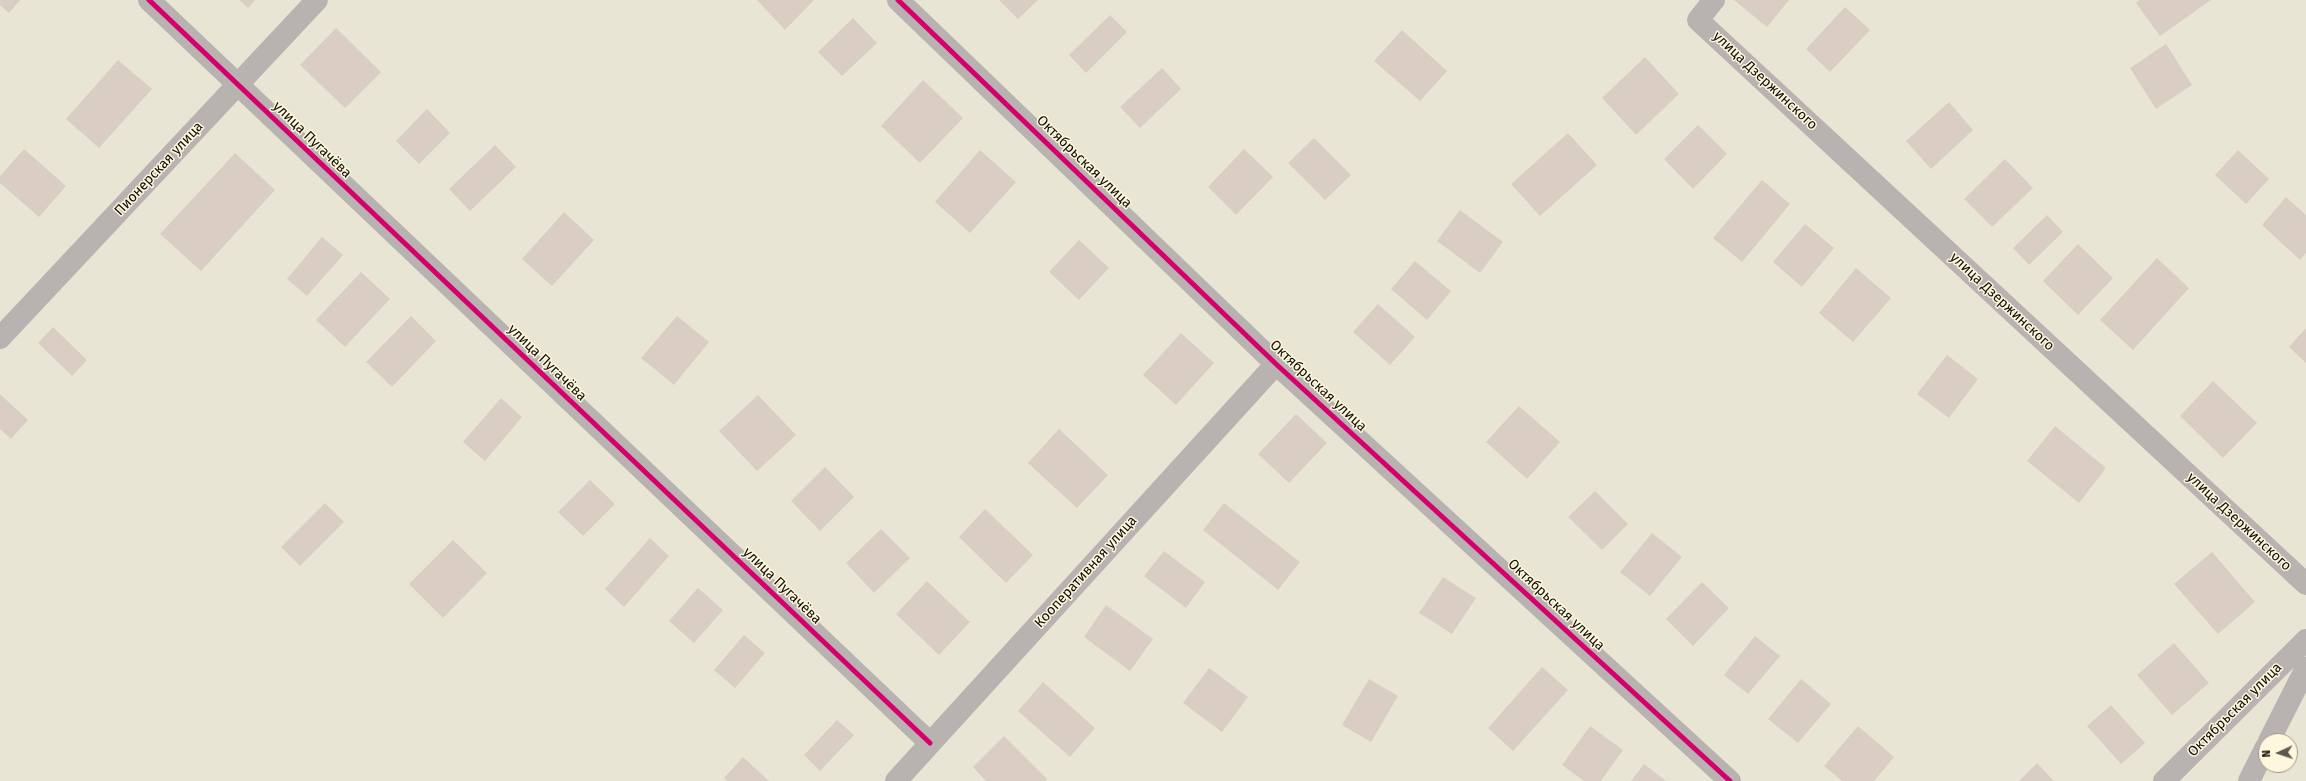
<!DOCTYPE html>
<html>
<head>
<meta charset="utf-8">
<style>
  body { margin:0 }
  #map { position:relative; width:2306px; height:781px; overflow:hidden; background:#e9e5d4; font-family:"Fira Sans",sans-serif }
  canvas { display:block }
  .north { position:absolute; left:2258px; top:733px; width:40px; height:40px; box-sizing:border-box; background:#fef7de; border:1px solid #9e9987; border-radius:50%; rotate:267deg; font-size:11px; font-weight:700; line-height:16px; text-align:center; color:#0f0d04 }
  .north::after { content:''; display:block; margin:auto; width:14px; height:18px; background:#5b594d; clip-path:polygon(50% 0,100% 100%,50% 72%,0 100%) }
</style>
</head>
<body>
<div id="map">
<canvas width="2306" height="781"></canvas>
<div class="north">N</div>
</div>
<script>
const g = document.querySelector('canvas').getContext('2d');
g.lineJoin = 'round';
function paint(path, color) {
  g.fillStyle = color;
  g.fill(path, 'evenodd');
}
function shape(rows) {
  const path = new Path2D();
  for (const r of rows) {
    path.moveTo(r[0], r[1]);
    for (let i = 2; i < r.length; i += 2) path.lineTo(r[i], r[i + 1]);
  }
  return path;
}
function stroke(path, color, width, dash) {
  g.strokeStyle = color;
  g.lineWidth = width;
  g.lineCap = dash ? 'butt' : 'round';
  g.setLineDash(dash || []);
  g.stroke(path);
}
function drawText(font, color, halo, rows, align = 'center') {
  g.font = font + ' "Fira Sans",sans-serif';
  g.lineWidth = 3;
  g.setLineDash([]);
  g.textBaseline = 'middle';
  g.strokeStyle = halo;
  g.fillStyle = color;
  for (const [text, x, y, turn = 0] of rows) {
    g.save();
    g.translate(x, y);
    g.rotate((+turn || 0) * Math.PI / 180);
    g.textAlign = isNaN(turn) ? turn : align;
    if (halo) g.strokeText(text, 0, 0);
    g.fillText(text, 0, 0);
    g.restore();
  }
}
paint(shape([
  [0,0,20,0,9,13,0,5],
  [239,0,255,0,248,8],
  [757,0,814,0,785,30],
  [999,0,1038,0,1018,19],
  [1734,0,1789,0,1767,27],
  [2139,0,2211,0,2160,36,2136,3],
  [1845,7,1870,30,1830,72,1806,49],
  [1110,15,1127,32,1086,73,1069,55],
  [853,18,877,43,842,76,818,52],
  [336,28,381,72,345,108,300,65],
  [1402,30,1447,71,1420,101,1374,61],
  [2166,44,2192,85,2156,109,2130,68],
  [1645,57,1679,94,1636,135,1602,98],
  [118,60,152,89,99,148,66,119],
  [1162,68,1181,89,1140,128,1120,107],
  [923,80,963,118,920,163,881,126],
  [1949,102,1973,130,1931,169,1906,141],
  [427,109,450,133,419,164,396,141],
  [1698,125,1727,154,1693,189,1664,159],
  [1568,133,1597,165,1540,216,1511,184],
  [1314,138,1351,175,1325,200,1288,163],
  [495,145,516,167,470,211,449,189],
  [24,149,66,186,39,217,0,183,0,176],
  [1244,149,1273,177,1236,215,1208,187],
  [980,150,1016,182,970,233,935,202],
  [2238,150,2269,179,2246,204,2215,175],
  [235,153,275,190,201,271,160,234],
  [2005,159,2033,188,1992,227,1964,199],
  [1762,180,1790,204,1742,262,1713,238],
  [2286,197,2306,215,2306,253,2300,260,2262,225],
  [1460,210,1503,242,1480,273,1437,241],
  [564,212,594,240,552,286,522,259],
  [2047,215,2063,232,2029,265,2013,248],
  [1805,224,1834,248,1802,287,1773,262],
  [322,237,343,255,307,296,287,279],
  [1079,240,1109,268,1079,300,1049,272],
  [2078,244,2113,278,2078,315,2043,281],
  [2157,258,2189,288,2133,350,2100,320],
  [1415,261,1451,291,1427,320,1391,289],
  [1856,268,1891,298,1853,342,1819,313],
  [361,272,390,299,345,347,316,320],
  [1378,304,1415,337,1390,365,1353,332],
  [411,316,436,341,392,387,366,362],
  [677,316,709,342,674,385,641,358],
  [53,327,87,360,72,376,38,343],
  [2306,328,2306,363,2289,347],
  [1181,333,1214,363,1176,405,1143,375],
  [1947,355,1978,379,1949,418,1917,394],
  [2213,381,2257,423,2223,458,2180,416],
  [0,394,28,420,11,439,0,429],
  [758,395,796,435,757,471,719,431],
  [501,398,522,417,485,461,463,442],
  [1519,406,1560,442,1527,479,1486,442],
  [1296,414,1327,443,1289,483,1258,454],
  [2055,426,2106,468,2079,503,2027,461],
  [1059,429,1108,475,1077,508,1028,463],
  [825,467,854,497,820,531,791,501],
  [590,480,615,504,583,536,558,512],
  [1595,491,1628,524,1602,550,1568,517],
  [325,503,344,522,300,566,281,547],
  [1224,503,1300,562,1278,590,1203,530],
  [985,509,1033,555,1006,583,959,537],
  [881,529,910,558,874,593,846,563],
  [1652,533,1682,557,1650,596,1620,572],
  [650,538,669,556,624,607,605,589],
  [453,540,487,573,443,618,409,584],
  [1164,551,1205,582,1186,608,1144,576],
  [2212,552,2255,602,2218,634,2174,584],
  [1443,577,1476,598,1452,634,1419,613],
  [927,581,970,622,939,655,896,614],
  [1702,582,1729,608,1693,646,1666,619],
  [698,588,723,610,694,643,669,621],
  [1106,605,1153,639,1130,671,1084,637],
  [744,635,765,653,735,688,714,670],
  [1755,636,1780,656,1748,694,1724,675],
  [2174,643,2209,683,2172,715,2137,675],
  [1542,667,1568,690,1513,751,1488,728],
  [1209,668,1248,697,1222,732,1183,703],
  [1369,679,1398,696,1371,742,1342,725],
  [1801,679,1831,704,1798,743,1768,719],
  [1043,682,1095,728,1070,757,1018,711],
  [2111,705,2145,743,2121,764,2087,726],
  [837,720,854,735,820,771,804,755],
  [1590,726,1623,750,1601,781,1584,781,1562,765],
  [1858,726,1894,757,1874,781,1842,781,1824,766],
  [1004,736,1047,779,1045,781,986,781,973,767],
  [743,757,769,781,727,781,724,778],
  [2037,763,2054,781,2019,781],
  [1644,764,1666,781,1631,781]
]), '#dacdc3');
stroke(shape([
  [149,0,930,743],
  [898,0,1276,364,1730,781],
  [1714,0,1698,20,2306,584],
  [0,338,317,0],
  [2269,741,2306,668],
  [896,781,1276,364],
  [2164,781,2306,640],
  [2249,781,2266,747]
]), '#b8b2b0', 22);
stroke(shape([
  [149,0,930,743],
  [898,0,1276,364,1730,781]
]), '#d6006c', 5);
drawText('14px', '#0f0d04', '#fef7de', [
  ["улица Дзержинского",1765,81,43],
  ["улица Пугачёва",312,140,44],
  ["Октябрьская улица",1084,162,44],
  ["Пионерская улица",159,169,-47],
  ["улица Дзержинского",2002,302,43],
  ["улица Пугачёва",547,363,44],
  ["Октябрьская улица",1318,386,43],
  ["улица Дзержинского",2239,522,43],
  ["Кооперативная улица",1086,572,-48],
  ["улица Пугачёва",782,586,44],
  ["Октябрьская улица",1556,605,43],
  ["Октябрьская улица",2235,710,-45]
]);
</script>
</body>
</html>
